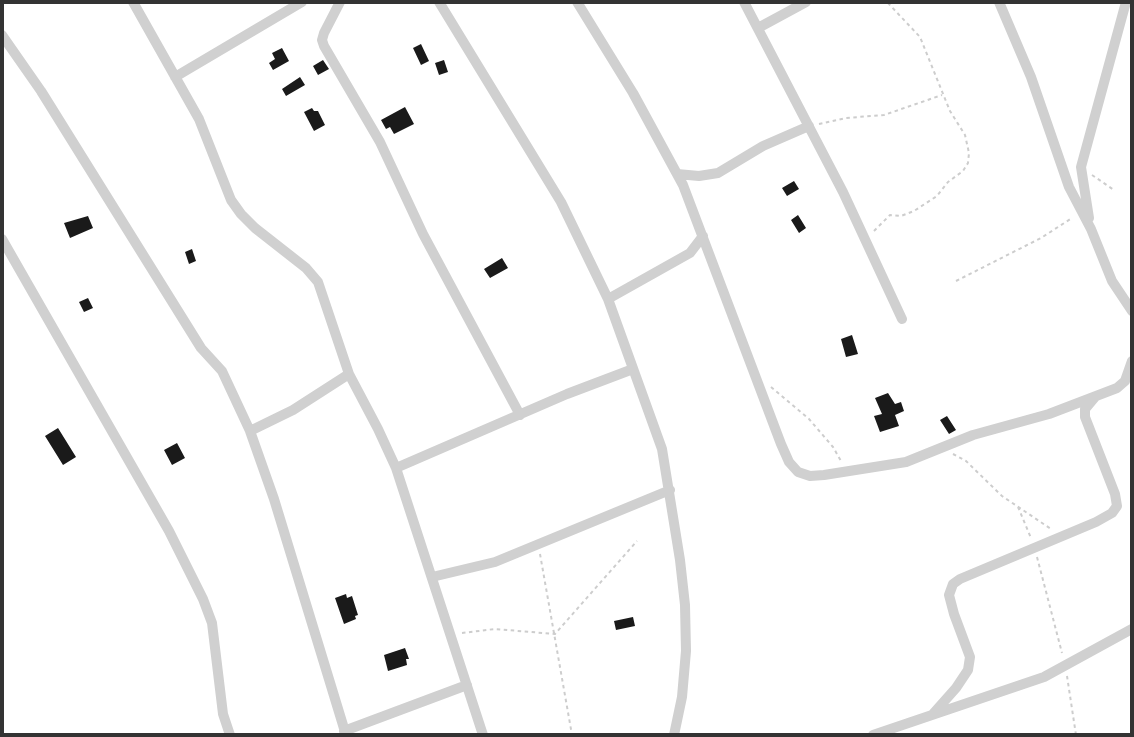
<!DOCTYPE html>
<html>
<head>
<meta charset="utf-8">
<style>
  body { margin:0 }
  #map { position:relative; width:1134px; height:737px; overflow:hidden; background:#fff; font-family:Barlow,sans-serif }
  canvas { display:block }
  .frame { position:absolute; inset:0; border:4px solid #333; pointer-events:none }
</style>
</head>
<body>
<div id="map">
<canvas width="1134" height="737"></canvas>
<div class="frame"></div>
</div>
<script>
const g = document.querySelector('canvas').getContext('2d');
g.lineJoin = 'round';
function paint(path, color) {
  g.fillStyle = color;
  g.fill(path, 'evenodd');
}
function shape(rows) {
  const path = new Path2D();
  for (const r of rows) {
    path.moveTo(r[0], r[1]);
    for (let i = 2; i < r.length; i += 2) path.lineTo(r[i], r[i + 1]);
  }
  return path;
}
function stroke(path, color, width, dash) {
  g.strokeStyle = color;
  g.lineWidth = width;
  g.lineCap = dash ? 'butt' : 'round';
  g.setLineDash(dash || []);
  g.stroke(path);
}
paint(shape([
  [421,44,429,61,421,65,413,48],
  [282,48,289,61,273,70,269,63,275,59,272,53],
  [323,60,329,69,318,75,313,66],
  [444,60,448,72,439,75,435,63],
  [300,77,305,85,286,96,282,89],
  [405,107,414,124,394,134,390,127,386,129,381,120],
  [312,108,314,111,318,111,325,125,314,131,304,112],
  [794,181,799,189,787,196,782,188],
  [798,215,806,228,799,233,791,220],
  [88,216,93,228,70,238,64,223],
  [192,249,196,261,189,264,185,252],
  [502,258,508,268,490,278,484,269],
  [88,298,93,308,84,312,79,302],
  [852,335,858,354,846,357,841,339],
  [888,393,895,404,901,402,904,411,895,415,899,426,880,432,874,416,882,414,875,398],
  [947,416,956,430,949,434,940,420],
  [58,428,76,457,63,465,45,436],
  [177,443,185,458,172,465,164,450],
  [346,594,347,598,352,596,358,615,355,616,356,619,344,624,335,598],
  [633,617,635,626,616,630,614,621],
  [405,648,409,659,406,659,407,665,388,671,384,655]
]), '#1a1a1a');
stroke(shape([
  [819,124,846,118,884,115,942,95],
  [1092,175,1114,190],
  [874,231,890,215,901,216,914,211,937,196,948,182,963,171,968,163,969,153,965,135,950,111,920,37,887,2],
  [956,281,1041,238,1072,218],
  [771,387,809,419,833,447,841,461],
  [953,454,966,461,1002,496,1051,529],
  [1018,507,1031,538],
  [540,554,572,735],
  [1037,557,1062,653],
  [462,633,495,629,555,634,637,541],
  [1067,676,1076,735]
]), '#cdcdcd', 2, [3.5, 3.5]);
stroke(shape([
  [133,2,199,119,231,200,241,214,255,228,306,268,318,282,349,374,378,429,396,468,483,735],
  [340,2,324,33,322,40,324,46,380,142,423,234,520,415],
  [439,2,561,202,608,299,662,449,680,560,685,605,686,651,682,697,674,735],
  [577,2,633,93,683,185,781,444,789,462,798,472,810,476,824,475,906,462,973,435,1049,414,1117,388,1125,381,1132,361],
  [744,2,843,192,902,319],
  [999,2,1031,77,1069,187,1091,229,1112,281,1132,311],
  [758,28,806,2],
  [2,35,41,91,201,348,222,371,250,431,274,499,346,735],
  [175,77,302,2],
  [677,174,699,176,718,173,763,146,809,126],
  [1089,218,1081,167,1126,2],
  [2,239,169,531,203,599,212,623,223,714,230,735],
  [608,299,690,253,703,236],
  [250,431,293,410,349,374],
  [396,468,567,394,633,369],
  [432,577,495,562,670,490],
  [932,715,956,688,968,670,970,657,954,614,949,595,953,584,960,579,1096,522,1112,513,1117,506,1115,494,1085,417,1085,409,1095,397],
  [344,731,467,685],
  [873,735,1044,677,1132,629]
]), '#d0d0d0', 10);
</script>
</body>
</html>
